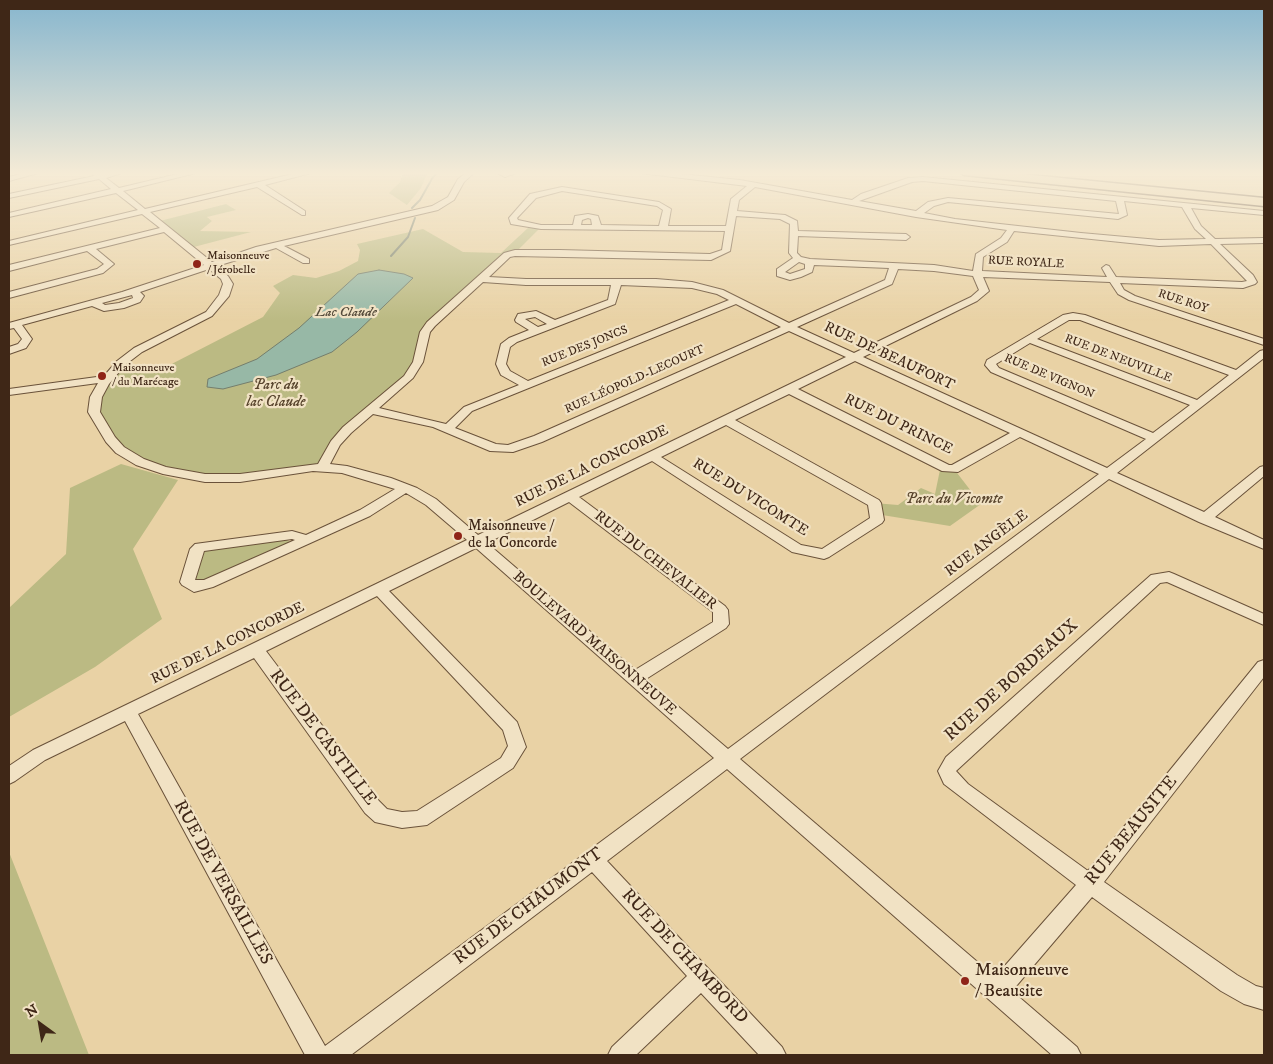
<!DOCTYPE html>
<html>
<head>
<meta charset="utf-8">
<style>
  body { margin:0 }
  #map { position:relative; width:1273px; height:1064px; overflow:hidden; background:#e9d2a5; font-family:"IM FELL DW Pica",serif }
  canvas { display:block }
  .frame { position:absolute; inset:0; border:10px solid #3f2717; pointer-events:none }
  .north { position:absolute; left:15px; top:999px; width:50px; height:50px; -webkit-text-stroke:4px #f1e2c4; paint-order:stroke; rotate:328deg; font-size:14px; font-weight:700; line-height:20px; text-align:center; color:#3f2717 }
  .north::after { content:''; display:block; margin:auto; width:18px; height:22px; background:#3f2717; clip-path:polygon(50% 0,100% 100%,50% 72%,0 100%) }
</style>
</head>
<body>
<div id="map">
<canvas width="1273" height="1064"></canvas>
<div class="frame"></div>
<div class="north">N</div>
</div>
<script>
const g = document.querySelector('canvas').getContext('2d');
g.lineJoin = 'round';
function paint(path, color) {
  g.fillStyle = color;
  g.fill(path, 'evenodd');
}
function shape(rows) {
  const path = new Path2D();
  for (const r of rows) {
    path.moveTo(r[0], r[1]);
    for (let i = 2; i < r.length; i += 2) path.lineTo(r[i], r[i + 1]);
  }
  return path;
}
function stroke(path, color, width, dash) {
  g.strokeStyle = color;
  g.lineWidth = width;
  g.lineCap = dash ? 'butt' : 'round';
  g.setLineDash(dash || []);
  g.stroke(path);
}
function drawText(font, color, halo, rows, align = 'center') {
  g.font = font + ' "IM FELL DW Pica",serif';
  g.lineWidth = 4.5;
  g.setLineDash([]);
  g.textBaseline = 'middle';
  g.strokeStyle = halo;
  g.fillStyle = color;
  for (const [text, x, y, turn = 0] of rows) {
    g.save();
    g.translate(x, y);
    g.rotate((+turn || 0) * Math.PI / 180);
    g.textAlign = isNaN(turn) ? turn : align;
    if (halo) g.strokeText(text, 0, 0);
    g.fillText(text, 0, 0);
    g.restore();
  }
}
paint(shape([
  [403,172,428,172,421,188,407,205,389,193,400,182],
  [226,204,236,210,207,217,212,221,200,231,251,232,190,248,156,222],
  [530,226,541,227,515,253,431,324,408,378,347,430,322,467,233,479,163,470,115,445,94,401,113,371,158,371,263,317,280,293,273,286,293,275,316,278,339,271,358,261,360,250,357,244,423,229,463,252,501,253],
  [121,464,178,480,133,549,162,619,95,667,9,717,9,608,66,554,70,488],
  [941,465,954,469,981,504,950,526,876,514,874,503,898,505,921,488,935,494],
  [287,540,290,542,205,580,195,580,205,550,212,547],
  [9,852,89,1055,9,1055]
]), '#bbba83');
const water = shape([
  [379,270,404,274,413,278,357,332,332,352,276,375,223,389,207,387,208,379,257,359,299,328,358,274,379,270]
]);
paint(water, '#97b8a6');
stroke(water, '#747e6d', 1);
stroke(shape([
  [412,208,420,200,433,177,439,172],
  [391,256,408,237,415,218]
]), '#747e6d', 2);
const minor = shape([
  [28,172,42,172,9,181,9,177,28,172],
  [91,172,101,174,125,172,106,178,119,188,186,172,200,172,123,191,145,209,301,172,315,172,265,185,305,211,305,215,302,215,257,187,150,212,212,262,256,247,432,206,448,197,458,179,467,172,475,172,464,182,454,200,438,210,284,246,309,259,309,263,303,263,276,248,217,266,228,276,233,284,229,296,212,316,142,352,125,365,109,384,102,397,100,412,115,437,124,447,144,459,166,467,205,474,240,474,318,464,331,441,343,427,404,376,413,362,420,332,427,322,504,253,515,250,560,250,710,254,722,250,725,231,541,229,511,224,509,218,530,194,562,187,659,202,671,209,668,226,726,226,731,199,747,186,632,172,662,172,740,180,852,200,861,194,908,178,923,177,1264,211,1264,215,1191,208,1201,226,1215,239,1264,238,1264,243,1220,244,1253,275,1257,282,1255,284,1243,288,1120,283,1124,290,1135,296,1264,339,1264,345,1129,300,1118,294,1110,282,983,277,989,291,977,301,863,357,1107,468,1146,439,991,372,985,365,987,360,1063,315,1073,313,1085,315,1236,370,1260,351,1264,350,1264,358,1117,473,1204,512,1260,467,1264,466,1264,476,1215,517,1264,540,1264,549,1199,522,1109,479,740,759,995,977,1076,885,944,784,938,771,946,757,1151,575,1169,572,1174,574,1264,614,1264,625,1167,582,1160,583,956,771,968,784,1088,871,1258,662,1264,660,1264,677,1104,882,1237,975,1256,986,1264,988,1264,1010,1244,1004,1221,991,1092,897,1012,991,1077,1047,1081,1055,1052,1055,727,769,607,861,782,1047,786,1055,759,1055,701,993,636,1055,608,1055,612,1047,687,976,592,872,351,1055,305,1055,125,721,45,760,15,781,9,784,9,766,33,750,467,540,426,505,406,493,370,516,213,587,194,592,182,585,180,582,190,549,195,544,292,531,306,535,360,510,395,489,342,473,313,471,240,482,205,482,163,474,136,465,116,453,106,442,88,412,90,397,98,383,9,395,9,389,104,376,117,361,134,348,206,312,219,295,223,284,221,279,209,269,140,292,144,296,140,302,124,308,104,311,92,306,22,325,32,339,26,348,9,354,9,347,18,344,22,339,14,328,9,329,9,323,122,292,204,265,164,232,96,249,114,264,103,273,9,298,9,292,97,269,104,264,87,251,9,271,9,265,160,228,142,214,9,245,9,241,138,210,116,193,9,217,9,213,111,189,99,179,9,198,9,194,94,176,91,172],
  [923,181,1116,201,1119,214,948,198,928,202,916,211,859,201,912,182,923,181],
  [755,187,916,217,1007,230,1001,238,976,254,973,271,934,265,810,259,801,257,797,253,798,236,906,240,910,237,906,234,798,231,797,221,785,215,737,211,739,200,755,187],
  [562,191,657,206,663,210,659,226,601,225,598,216,588,214,575,216,573,225,541,225,518,220,517,218,536,198,562,191],
  [1124,201,1182,207,1195,229,1206,239,1159,240,1081,233,955,219,924,213,934,206,948,202,1118,219,1127,215,1124,201],
  [736,216,780,219,790,224,789,253,793,258,777,269,777,276,790,280,801,277,812,272,814,265,889,268,885,280,789,323,723,290,692,282,656,279,526,279,489,277,510,257,515,256,711,260,730,251,736,216],
  [588,218,591,219,592,225,581,225,582,220,588,218],
  [1014,231,1159,246,1211,244,1247,281,1242,282,1116,277,1109,266,1106,265,1102,268,1107,277,982,271,983,257,1007,242,1014,231],
  [799,262,805,264,805,269,790,274,785,272,799,262],
  [898,269,934,271,973,276,979,290,971,297,854,353,797,327,892,284,898,269],
  [483,282,526,285,611,285,608,300,555,320,536,311,518,314,515,320,516,322,529,330,509,338,501,344,496,364,501,375,519,385,464,407,446,424,379,408,413,378,423,362,430,332,435,326,483,282],
  [621,285,692,288,717,294,729,300,528,381,510,371,506,364,510,347,517,342,615,304,621,285],
  [132,295,133,298,119,303,105,305,102,303,132,295],
  [736,304,781,327,534,436,508,445,496,444,455,428,472,411,736,304],
  [535,317,547,324,538,327,525,319,535,317],
  [1069,320,1080,320,1229,375,1197,400,1037,339,1069,320],
  [789,331,846,357,478,535,436,499,417,488,391,478,347,466,330,464,340,445,351,433,373,414,433,427,490,451,513,452,542,442,789,331],
  [1030,343,1190,405,1153,433,999,368,996,364,1030,343],
  [855,361,1010,433,952,465,949,465,798,389,855,361],
  [789,394,942,471,958,472,1020,437,1099,474,728,749,646,679,726,628,729,624,728,610,725,606,579,497,652,461,792,552,824,559,829,557,882,523,884,520,881,503,879,500,735,420,789,394],
  [726,425,868,505,870,518,822,549,801,545,661,457,726,425],
  [569,502,713,612,713,622,635,670,487,543,569,502],
  [292,539,295,540,204,580,195,580,204,551,292,539],
  [476,548,714,758,325,1046,138,714,254,658,365,813,375,822,402,828,427,825,513,768,526,747,517,722,389,591,476,548],
  [377,596,503,730,508,746,501,758,417,811,402,812,387,809,379,801,266,651,377,596],
  [495,172,506,173,519,172,505,177,495,172]
]);
const highway = shape([
  [959,172,1001,172,1264,198,1264,206,964,175,959,172]
]);
stroke(minor, '#6a523a', 2);
stroke(highway, '#3f2717', 3);
paint(minor, '#f1e2c4');
paint(highway, '#e9d2a5');
const sky = g.createLinearGradient(0, 0, 0, 321);
sky.addColorStop(0, '#87b6ce');
sky.addColorStop(0.54, '#f5ebd6');
sky.addColorStop(1, '#f5ebd600');
g.fillStyle = sky;
g.fillRect(0, 0, 1273, 321);
for (const [x, y, r, color] of [
  [197,264,5,"#8f2418"],
  [102,376,5,"#8f2418"],
  [458,536,5,"#8f2418"],
  [965,981,5,"#8f2418"]
]) {
  const dot = new Path2D();
  dot.arc(x, y, r, 0, 2 * Math.PI);
  g.fillStyle = color;
  g.fill(dot);
  stroke(dot, '#f1e2c4', 2);
}
drawText('12px', '#3f2717', '#f1e2c4', [
  ["Maisonneuve",207,257],
  ["/ Jérobelle",207,271],
  ["Maisonneuve",112,369],
  ["/ du Marécage",112,383]
], 'left');
drawText('12px', '#3f2717', '#f1e2c4', [
  ["RUE ROYALE",1026,263,3],
  ["RUE ROY",1183,302,18],
  ["RUE DES JONCS",585,347,-22],
  ["RUE DE NEUVILLE",1118,359,21],
  ["RUE DE VIGNON",1049,377,23],
  ["RUE LÉOPOLD-LECOURT",635,380,-24]
]);
drawText('italic 14px', '#554b3b', '#f1e2c4', [
  ["Lac Claude",346,313]
]);
drawText('15px', '#3f2717', '#f1e2c4', [
  ["RUE DE BEAUFORT",889,357,25],
  ["RUE DU PRINCE",898,425,26],
  ["RUE DE LA CONCORDE",592,467,-26],
  ["RUE DU VICOMTE",750,498,32],
  ["RUE ANGÈLE",987,544,-37],
  ["RUE DU CHEVALIER",655,561,38],
  ["RUE DE LA CONCORDE",228,644,-26],
  ["BOULEVARD MAISONNEUVE",594,644,41]
]);
drawText('italic 15px', '#58442d', '#f1e2c4', [
  ["Parc du",276,386],
  ["lac Claude",276,403],
  ["Parc du Vicomte",954,500]
]);
drawText('15px', '#3f2717', '#f1e2c4', [
  ["Maisonneuve /",468,527],
  ["de la Concorde",468,544]
], 'left');
drawText('18px', '#3f2717', '#f1e2c4', [
  ["RUE DE BORDEAUX",1012,681,-42],
  ["RUE DE CASTILLE",322,738,53],
  ["RUE BEAUSITE",1132,831,-51],
  ["RUE DE VERSAILLES",222,883,61],
  ["RUE DE CHAUMONT",529,907,-37],
  ["RUE DE CHAMBORD",684,957,47]
]);
drawText('18px', '#3f2717', '#f1e2c4', [
  ["Maisonneuve",975,971],
  ["/ Beausite",975,992]
], 'left');
</script>
</body>
</html>
